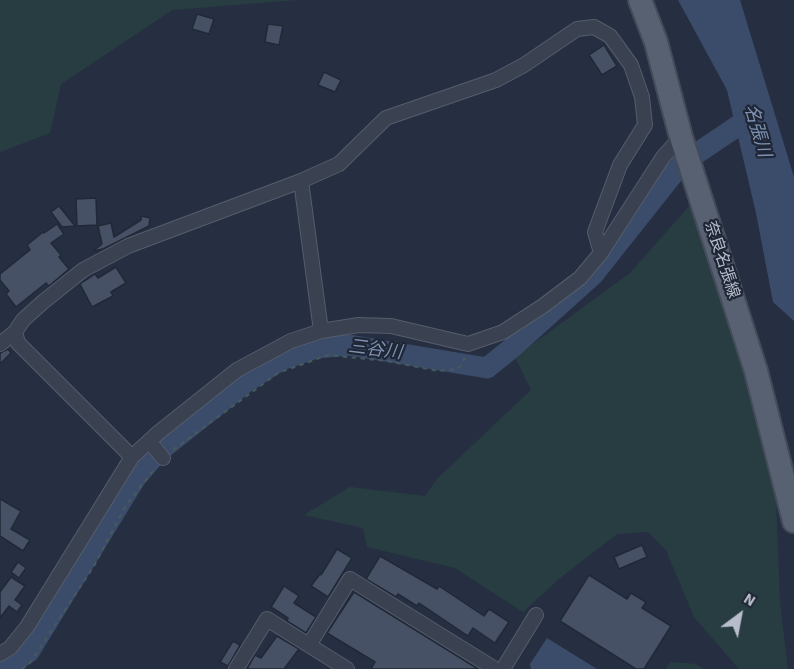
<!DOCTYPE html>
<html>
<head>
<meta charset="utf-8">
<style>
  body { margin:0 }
  #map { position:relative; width:794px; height:669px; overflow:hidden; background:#262f41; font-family:"Source Sans 3",sans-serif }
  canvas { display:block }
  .north { position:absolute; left:710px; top:585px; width:60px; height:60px; -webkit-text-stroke:4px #1f2736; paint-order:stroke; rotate:32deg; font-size:16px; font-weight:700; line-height:24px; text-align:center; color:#b7bdcb }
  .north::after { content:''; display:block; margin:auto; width:21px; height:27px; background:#b7bdcb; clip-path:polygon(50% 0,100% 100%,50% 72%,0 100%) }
</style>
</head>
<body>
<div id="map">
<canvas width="794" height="669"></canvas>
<div class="north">N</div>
</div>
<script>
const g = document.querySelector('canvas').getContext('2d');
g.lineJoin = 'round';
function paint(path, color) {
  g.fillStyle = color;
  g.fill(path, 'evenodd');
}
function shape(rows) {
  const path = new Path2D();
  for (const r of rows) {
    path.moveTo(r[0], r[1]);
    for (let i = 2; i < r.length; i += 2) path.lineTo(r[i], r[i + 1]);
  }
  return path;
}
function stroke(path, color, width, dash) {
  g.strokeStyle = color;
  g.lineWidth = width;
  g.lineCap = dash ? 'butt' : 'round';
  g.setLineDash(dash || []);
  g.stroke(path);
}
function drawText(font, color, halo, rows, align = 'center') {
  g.font = font + ' "Source Sans 3","Noto Sans JP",sans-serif';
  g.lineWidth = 4.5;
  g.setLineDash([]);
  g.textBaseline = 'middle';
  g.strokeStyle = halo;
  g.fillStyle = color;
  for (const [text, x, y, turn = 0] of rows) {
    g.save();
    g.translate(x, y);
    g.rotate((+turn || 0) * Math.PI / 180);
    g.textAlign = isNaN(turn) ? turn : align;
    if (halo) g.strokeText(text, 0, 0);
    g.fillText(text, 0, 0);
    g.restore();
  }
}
paint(shape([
  [0,0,297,0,172,10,61,84,50,133,0,152],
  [692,203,756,396,776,497,780,603,788,669,739,669,694,617,666,550,648,532,617,534,560,578,523,612,455,568,367,547,363,528,304,515,350,487,425,496,437,479,531,390,515,357,630,273],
  [670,662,696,664,704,669,666,669]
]), '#283d42');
paint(shape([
  [678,0,740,0,794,177,794,321,773,302,756,213,727,90],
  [547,638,597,669,531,669,530,664]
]), '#3b4c6a');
stroke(shape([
  [3,669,29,652,135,479,157,453,245,383,281,360,316,348,349,345,487,368,513,347,593,275,681,164,754,115]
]), '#3b4c6a', 21);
const building = shape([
  [197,14,214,19,209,34,192,29,197,14],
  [268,24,283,26,279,45,265,42,268,24],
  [604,45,617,66,602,75,589,55,604,45],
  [324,72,341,80,335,92,318,85,324,72],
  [96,198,97,225,77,226,76,199,96,198],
  [59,206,75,226,62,227,51,212,59,206],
  [141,216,150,218,149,226,103,249,93,251,102,244,98,226,111,223,114,237,141,220,141,216],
  [57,224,64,234,51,243,61,255,59,257,69,269,49,286,46,283,16,307,6,294,9,291,0,280,0,274,30,250,27,245,43,232,44,233,57,224],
  [116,267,126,283,111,292,113,296,92,307,80,284,95,274,98,278,116,267],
  [8,349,11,353,0,364,0,353,8,349],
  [0,499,21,511,11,529,30,540,23,551,0,536,0,499],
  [642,545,647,557,619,569,614,557,642,545],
  [337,549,352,558,328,597,311,586,320,574,321,575,337,549],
  [380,556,437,589,439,586,484,616,489,609,509,622,495,643,473,628,468,636,419,603,417,606,398,594,396,597,366,579,380,556],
  [18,562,26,568,19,578,11,572,18,562],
  [589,575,627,599,631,593,646,602,642,608,671,626,644,669,636,669,560,621,589,575],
  [11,577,25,586,15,600,22,605,17,612,9,606,0,618,0,592,11,577],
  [284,586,299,596,294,603,316,617,306,633,287,621,288,618,271,607,284,586],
  [354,592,478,669,371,669,375,662,327,633,354,592],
  [277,636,299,649,284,669,247,669,255,655,261,658,277,636],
  [233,641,240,645,228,666,220,662,233,641]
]);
paint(building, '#475165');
stroke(building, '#212938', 1.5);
const minor = shape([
  [301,181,321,331],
  [15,332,18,343,132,457],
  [0,344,15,332,23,320,43,302,83,270,128,246,301,181,339,164,386,118,496,80,524,65,577,29,594,27,610,36,631,65,642,97,645,125,620,165,595,232,601,253],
  [149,441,163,458],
  [309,645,350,579,495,669],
  [0,654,10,648,27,627,132,457,158,433,237,370,291,341,321,331,359,325,391,326,468,344,503,332,543,306,580,278,601,253,663,157,681,137],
  [236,669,267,619,347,669],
  [503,669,536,615]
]);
const primary = shape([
  [640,0,656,42,681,137,756,371,794,521]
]);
stroke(minor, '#555d6b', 16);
stroke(primary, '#444b5a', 26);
stroke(shape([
  [173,450,278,373,328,355,387,361,438,371,457,369,463,364,465,356],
  [22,669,30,663,94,566,125,507,156,467]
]), '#465a5f', 2, [4.5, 4.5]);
stroke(minor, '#3a4251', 14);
stroke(primary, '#586171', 22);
drawText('16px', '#b7bdcb', '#1f2736', [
  ["奈良名張線",721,260,72]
]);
drawText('italic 18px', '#7e91b2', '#1f2736', [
  ["名張川",756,131,74],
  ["三谷川",375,351,7]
]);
</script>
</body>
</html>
